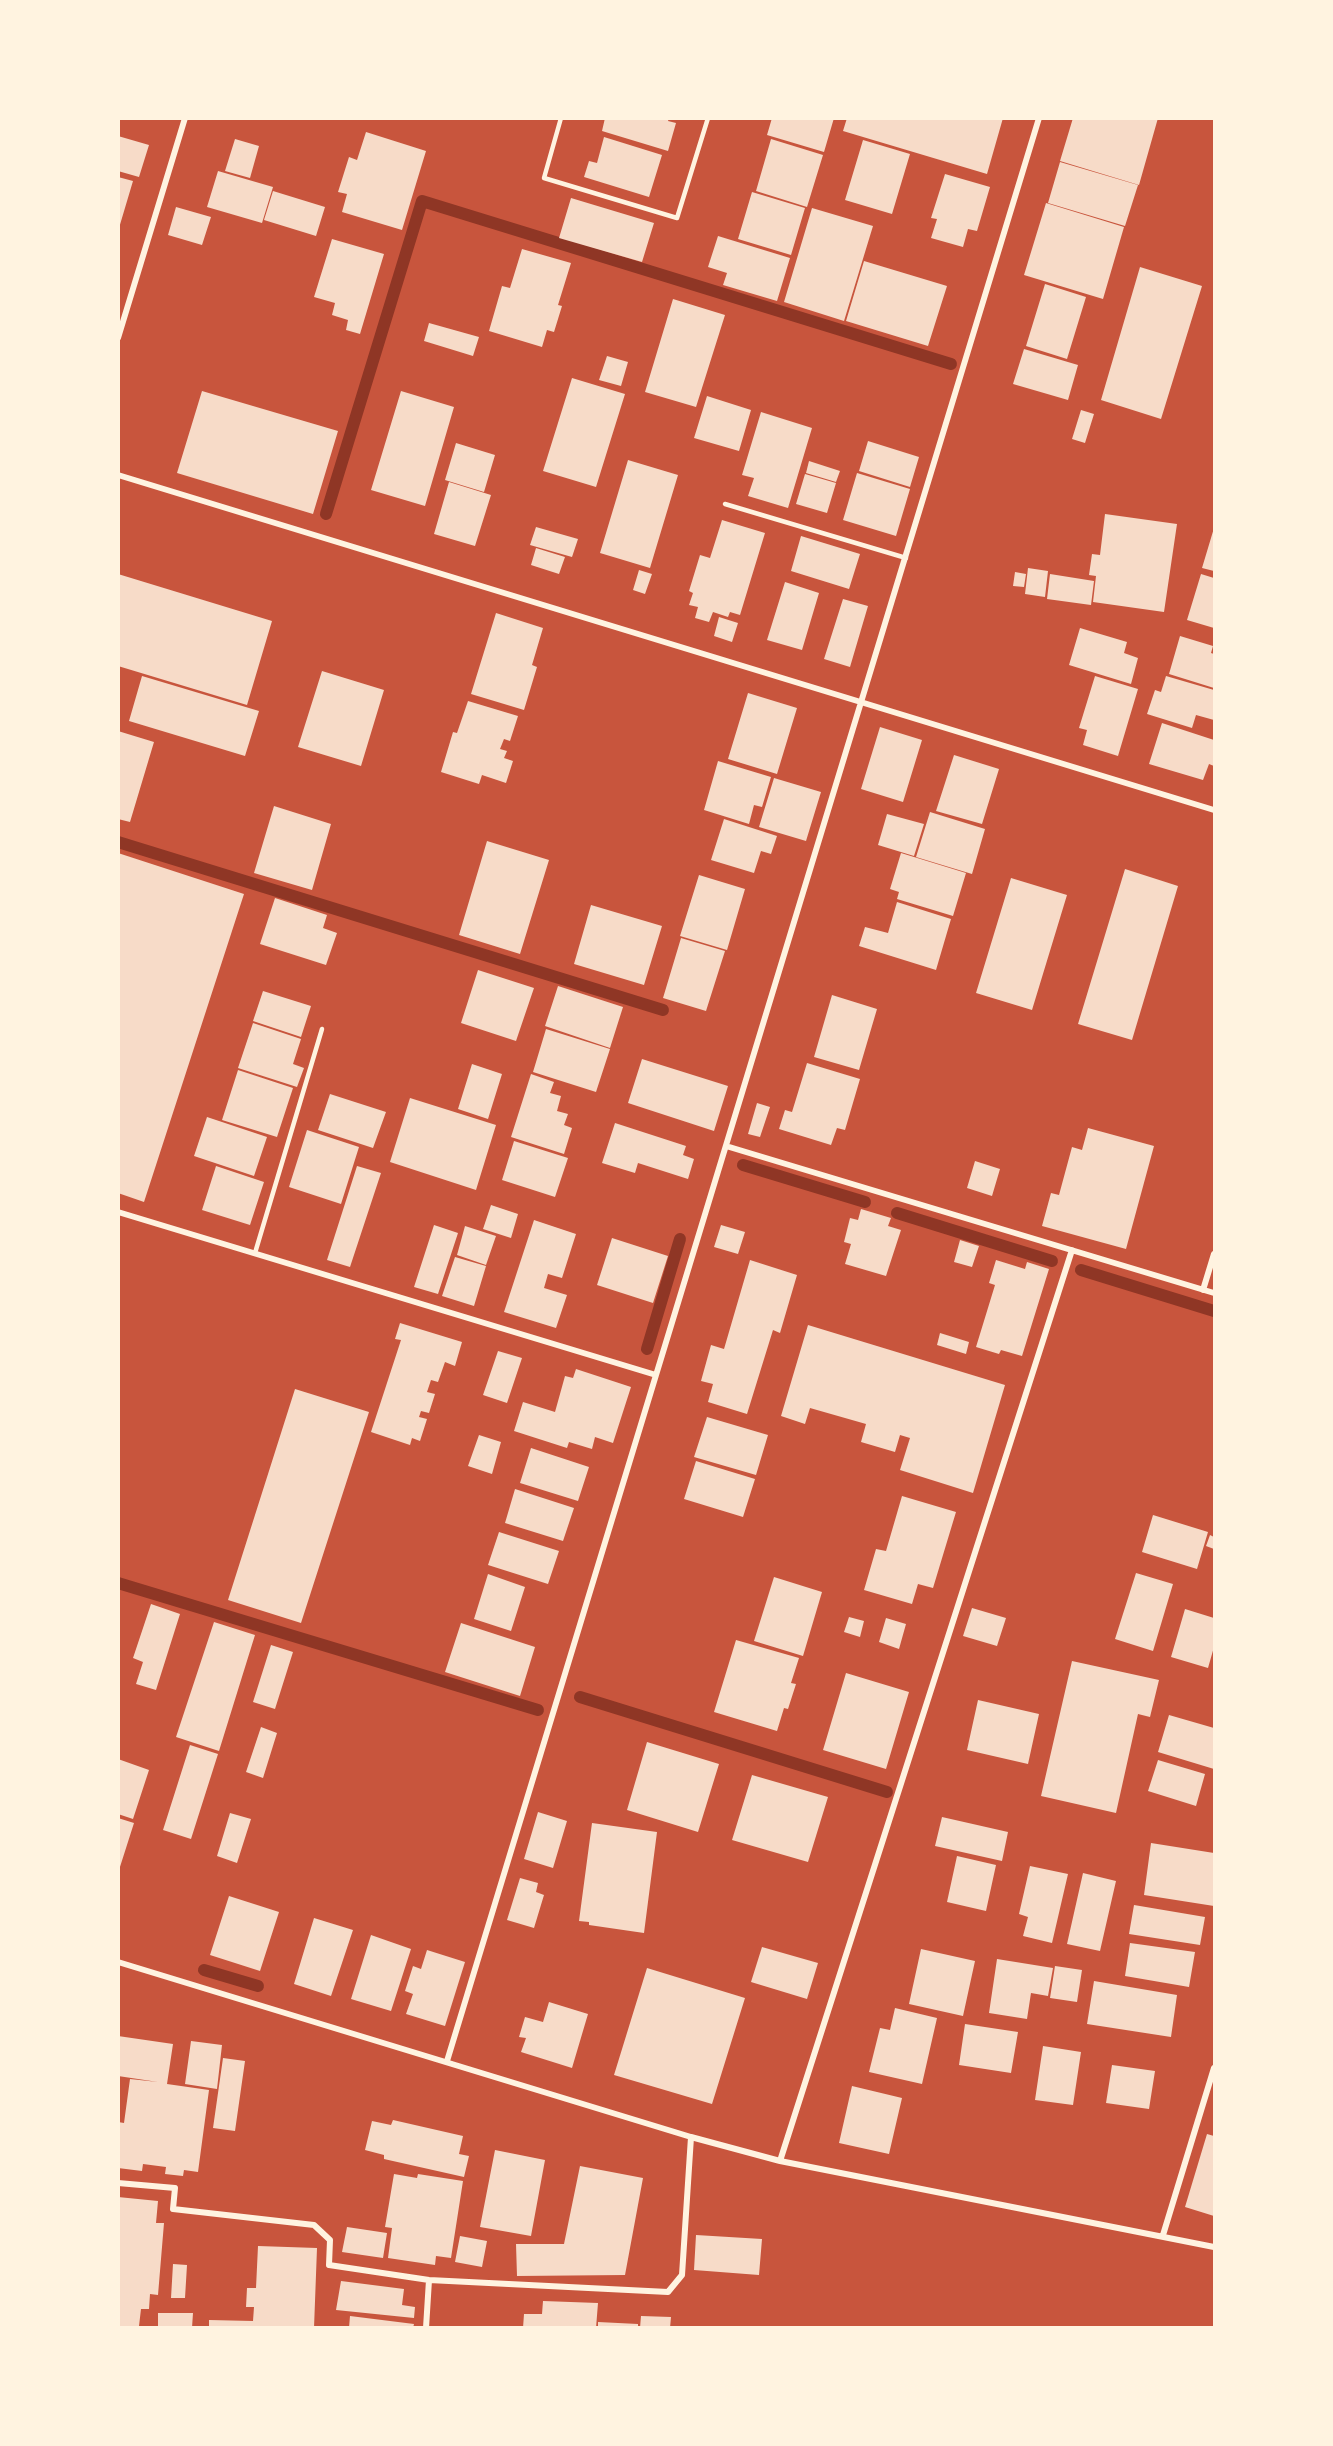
<!DOCTYPE html>
<html>
<head>
<meta charset="utf-8">
<style>
  body { margin:0 }
  #map { position:relative; width:1333px; height:2446px; overflow:hidden; background:#c8553d; font-family:Inter,sans-serif }
  canvas { display:block }
  .frame { position:absolute; inset:0; border:120px solid #fff3e0; pointer-events:none }
</style>
</head>
<body>
<div id="map">
<canvas width="1333" height="2446"></canvas>
<div class="frame"></div>
</div>
<script>
const g = document.querySelector('canvas').getContext('2d');
g.lineJoin = 'round';
function shape(rows) {
  const path = new Path2D();
  for (const r of rows) {
    path.moveTo(r[0], r[1]);
    for (let i = 2; i < r.length; i += 2) path.lineTo(r[i], r[i + 1]);
  }
  return path;
}
function stroke(path, color, width, dash) {
  g.strokeStyle = color;
  g.lineWidth = width;
  g.lineCap = dash ? 'butt' : 'round';
  g.setLineDash(dash || []);
  g.stroke(path);
}
function paint(path, color) {
  g.fillStyle = color;
  g.fill(path, 'evenodd');
}
stroke(shape([
  [326,514,422,201,951,364],
  [118,842,663,1010],
  [743,1165,865,1202],
  [897,1213,1052,1261],
  [1081,1270,1214,1311],
  [647,1349,680,1239],
  [118,1583,538,1710],
  [580,1697,887,1792],
  [204,1970,258,1986]
]), '#8f3625', 12);
paint(shape([
  [605,118,669,118,668,121,676,123,668,151,602,131],
  [772,118,834,118,824,152,767,135],
  [847,118,1003,118,987,174,843,131],
  [1073,118,1158,118,1139,185,1060,161],
  [366,132,426,151,402,230,342,212,347,194,338,192,349,157,357,160],
  [118,136,149,145,139,177,118,171],
  [604,137,662,155,649,197,584,177,589,161,597,163],
  [235,139,259,146,250,178,225,171],
  [771,139,823,155,807,207,756,191],
  [863,140,910,154,892,214,845,200],
  [1060,162,1138,185,1125,226,1048,203],
  [218,171,273,187,262,223,207,207],
  [945,174,990,187,977,231,968,229,963,247,931,238,937,219,931,218],
  [118,177,133,181,119,228,118,228],
  [273,191,325,207,316,236,264,220],
  [752,192,805,208,791,255,738,239],
  [571,198,654,223,642,262,559,238],
  [1046,203,1124,227,1103,299,1024,275],
  [176,207,211,217,202,245,168,235],
  [812,208,873,226,844,321,784,302],
  [718,236,790,258,777,301,723,285,727,273,708,267],
  [332,239,384,254,360,334,346,330,348,320,332,315,335,303,314,297],
  [522,249,571,263,558,305,562,306,554,332,547,330,542,347,489,331,502,286,510,288],
  [864,261,947,286,928,346,846,321],
  [1140,267,1202,286,1161,419,1101,400],
  [1045,284,1086,297,1067,359,1026,346],
  [673,299,725,315,696,407,645,392],
  [429,323,479,337,473,356,424,341],
  [1024,349,1078,365,1068,400,1013,384],
  [607,356,628,362,621,386,599,380],
  [572,378,625,394,596,487,543,471],
  [202,391,338,431,313,514,177,473],
  [401,391,454,407,425,506,371,490],
  [707,396,751,410,739,451,694,438],
  [1081,410,1094,414,1085,443,1072,439],
  [761,412,812,428,788,508,748,496,754,478,742,475],
  [868,441,919,457,910,487,859,471],
  [456,443,495,455,484,492,445,480],
  [628,460,678,475,650,568,600,553],
  [809,461,840,471,836,482,806,473],
  [857,473,910,489,896,536,843,520],
  [805,474,836,483,827,513,796,504],
  [449,482,491,495,475,546,434,534],
  [1105,514,1177,524,1164,612,1093,602,1096,576,1089,575,1092,554,1100,555],
  [722,520,765,533,740,615,730,612,728,617,713,612,709,622,695,618,698,607,689,605,693,593,689,591,700,555,710,558],
  [536,527,578,539,572,557,530,545],
  [1214,528,1214,571,1202,568],
  [801,536,860,554,849,589,791,571],
  [536,548,565,557,559,574,531,565],
  [1028,568,1048,571,1045,597,1025,594],
  [639,570,652,574,645,594,633,590],
  [1015,572,1026,574,1024,587,1013,586],
  [118,574,272,621,247,705,118,666],
  [1050,574,1094,581,1091,605,1047,599],
  [1201,574,1214,578,1214,628,1187,620],
  [785,582,819,593,802,650,767,640],
  [843,599,868,606,850,667,824,659],
  [496,613,543,628,532,665,537,667,524,710,471,694],
  [719,617,738,623,732,642,714,636],
  [1080,628,1127,642,1124,653,1138,658,1131,684,1069,665],
  [1180,636,1213,646,1211,653,1214,654,1214,688,1169,674],
  [322,671,384,690,361,766,298,747],
  [142,676,259,711,245,756,129,721],
  [1095,676,1138,689,1118,756,1083,745,1087,730,1079,728],
  [1166,676,1214,690,1214,720,1196,715,1192,728,1147,714,1155,690,1161,692],
  [748,693,797,708,777,774,728,759],
  [468,701,518,716,510,741,504,739,500,749,507,751,504,758,513,761,506,783,482,775,479,784,441,772,453,732,457,733],
  [1162,723,1214,740,1214,766,1209,764,1203,780,1149,764],
  [880,727,922,740,903,802,861,789],
  [118,731,154,742,130,822,118,819],
  [954,755,999,769,982,824,936,811],
  [718,761,771,777,762,807,754,805,749,824,704,810],
  [774,778,821,792,806,841,759,827],
  [274,806,331,824,312,890,254,873],
  [930,812,985,829,972,874,916,857],
  [887,814,924,824,914,856,878,845],
  [724,819,777,836,771,854,761,851,754,873,711,860],
  [487,841,549,860,520,954,459,935],
  [118,853,244,894,144,1202,118,1193],
  [901,853,966,873,953,916,897,899,899,892,890,889],
  [1125,869,1178,886,1132,1040,1078,1024],
  [699,875,745,889,727,950,680,936],
  [1011,878,1067,895,1032,1010,976,993],
  [275,898,327,915,323,928,337,933,326,965,260,944],
  [897,902,951,919,936,970,859,946,865,927,888,933],
  [591,905,662,926,644,985,574,964],
  [681,938,725,951,706,1011,663,998],
  [478,970,534,988,516,1041,461,1023],
  [558,986,623,1007,610,1048,545,1026],
  [263,991,311,1006,301,1037,253,1021],
  [832,995,877,1009,859,1070,814,1057],
  [253,1023,301,1039,293,1064,304,1068,297,1087,238,1068],
  [546,1029,610,1049,596,1092,533,1072],
  [642,1059,728,1086,714,1131,628,1103],
  [807,1063,860,1079,845,1130,837,1128,831,1145,779,1129,785,1110,792,1112],
  [472,1064,502,1074,488,1119,458,1109],
  [238,1070,293,1088,277,1137,222,1120],
  [531,1074,554,1082,550,1093,561,1096,557,1111,568,1114,564,1125,572,1128,564,1154,511,1137],
  [330,1094,386,1112,373,1148,318,1130],
  [410,1098,496,1125,476,1190,390,1162],
  [757,1103,770,1107,760,1137,748,1134],
  [207,1117,267,1137,254,1176,194,1156],
  [615,1123,686,1146,683,1155,694,1159,688,1179,638,1163,635,1173,602,1163],
  [1088,1128,1154,1146,1126,1249,1042,1226,1051,1193,1059,1195,1072,1147,1082,1150],
  [307,1130,359,1147,341,1204,289,1187],
  [514,1141,568,1158,555,1197,502,1180],
  [975,1161,1000,1169,992,1196,967,1188],
  [216,1166,264,1182,250,1225,202,1210],
  [357,1166,381,1173,350,1267,327,1260],
  [491,1205,518,1214,511,1238,483,1229],
  [861,1209,891,1218,888,1226,901,1230,886,1276,845,1264,851,1244,844,1242,850,1218,858,1220],
  [534,1220,576,1234,562,1278,548,1274,544,1288,567,1295,556,1328,504,1312],
  [434,1225,458,1233,438,1294,414,1287],
  [721,1225,745,1232,738,1254,714,1247],
  [465,1226,496,1236,486,1265,457,1255],
  [612,1238,668,1256,653,1303,597,1285],
  [960,1240,979,1246,972,1267,954,1262],
  [455,1257,486,1266,474,1306,442,1296],
  [750,1260,797,1275,780,1333,773,1330,747,1414,708,1402,713,1384,701,1381,711,1345,724,1349],
  [996,1260,1025,1269,1027,1262,1049,1269,1022,1356,1001,1350,999,1354,976,1347,995,1285,989,1283],
  [400,1323,462,1342,455,1366,445,1362,438,1382,431,1380,427,1392,435,1394,429,1413,421,1411,419,1417,427,1419,420,1441,412,1438,410,1445,371,1432,401,1340,395,1339],
  [808,1325,1005,1385,973,1493,900,1470,910,1438,900,1435,895,1452,861,1442,866,1424,810,1408,805,1424,781,1416],
  [940,1333,969,1342,966,1354,937,1345],
  [498,1351,522,1358,507,1403,483,1395],
  [576,1369,631,1387,613,1443,595,1437,592,1449,569,1442,567,1448,514,1431,523,1402,555,1412,565,1376,573,1378],
  [295,1389,369,1412,301,1623,228,1600],
  [707,1417,768,1435,756,1475,694,1457],
  [479,1435,501,1442,492,1474,468,1466],
  [531,1448,589,1467,578,1501,520,1483],
  [696,1461,755,1479,743,1517,684,1499],
  [515,1489,574,1508,563,1541,505,1523],
  [902,1496,956,1512,933,1588,918,1584,912,1604,864,1590,876,1549,886,1551],
  [1153,1515,1208,1532,1197,1569,1142,1552],
  [499,1532,559,1551,548,1584,488,1565],
  [1210,1535,1214,1537,1214,1549,1206,1546],
  [1136,1573,1173,1584,1153,1651,1115,1639],
  [488,1574,525,1587,511,1631,474,1619],
  [774,1577,822,1592,803,1656,754,1641],
  [151,1604,180,1614,156,1690,136,1684,143,1662,133,1658],
  [972,1608,1006,1618,997,1646,963,1636],
  [1185,1609,1214,1618,1214,1647,1208,1668,1171,1657],
  [849,1617,864,1621,860,1637,844,1632],
  [886,1618,906,1624,899,1649,879,1642],
  [214,1622,255,1635,219,1751,176,1737],
  [461,1623,535,1647,520,1696,445,1672],
  [736,1640,799,1658,791,1683,796,1684,788,1709,784,1708,777,1731,714,1712],
  [271,1645,293,1652,275,1709,253,1702],
  [1072,1661,1159,1680,1150,1717,1138,1714,1116,1813,1041,1796],
  [846,1673,909,1692,886,1769,823,1750],
  [978,1700,1039,1714,1028,1764,967,1750],
  [1169,1715,1214,1728,1214,1769,1158,1752],
  [261,1727,277,1733,263,1778,246,1772],
  [647,1742,719,1764,698,1832,627,1810],
  [190,1745,218,1754,191,1839,163,1830],
  [118,1759,149,1770,133,1819,118,1814],
  [1158,1760,1205,1774,1196,1806,1148,1791],
  [752,1775,828,1797,808,1862,732,1840],
  [538,1812,567,1821,553,1868,524,1859],
  [230,1813,251,1819,237,1863,217,1856],
  [942,1817,1008,1832,1002,1861,935,1846],
  [118,1818,134,1823,119,1870,118,1870],
  [592,1823,657,1832,644,1933,589,1925,589,1922,579,1921],
  [1151,1843,1214,1853,1214,1906,1144,1895],
  [957,1856,996,1865,986,1911,947,1902],
  [1030,1866,1068,1874,1052,1943,1023,1936,1028,1917,1019,1914],
  [1083,1873,1116,1881,1100,1951,1067,1944],
  [520,1878,538,1883,536,1892,544,1895,534,1928,507,1920],
  [229,1896,279,1912,260,1971,210,1955],
  [1134,1905,1205,1917,1200,1945,1129,1934],
  [314,1918,353,1930,331,1996,294,1984],
  [371,1935,411,1949,391,2011,351,1999],
  [1130,1943,1195,1952,1189,1987,1125,1976],
  [762,1947,818,1963,807,1999,751,1982],
  [921,1949,975,1961,963,2016,909,2004],
  [427,1950,465,1962,445,2026,406,2014,413,1994,405,1991,413,1966,421,1969],
  [997,1959,1053,1968,1048,1996,1031,1993,1027,2019,989,2013],
  [1055,1966,1082,1970,1077,2002,1050,1998],
  [647,1968,745,1998,712,2104,614,2075],
  [1094,1981,1177,1995,1171,2037,1087,2024],
  [549,2002,588,2014,572,2068,521,2052,526,2038,519,2037,525,2017,543,2022],
  [895,2008,937,2018,922,2084,869,2072,880,2028,890,2030],
  [965,2024,1018,2032,1011,2073,959,2065],
  [118,2036,173,2044,167,2084,209,2090,198,2172,184,2170,183,2176,165,2174,166,2167,143,2164,142,2171,118,2168,118,2122,124,2123,130,2079,158,2082,118,2076],
  [191,2041,222,2045,217,2089,185,2084],
  [1043,2046,1081,2052,1073,2105,1035,2100],
  [223,2058,245,2061,235,2131,213,2128],
  [1112,2065,1155,2071,1149,2109,1106,2103],
  [852,2086,902,2098,889,2154,839,2143],
  [393,2120,463,2136,459,2154,469,2156,464,2177,384,2159,384,2155,365,2150,372,2121,391,2125],
  [1207,2134,1214,2136,1214,2216,1185,2207],
  [495,2150,545,2160,531,2236,480,2227],
  [580,2166,643,2178,625,2275,517,2276,516,2244,564,2244],
  [394,2174,417,2178,418,2174,463,2181,451,2258,436,2256,435,2265,388,2258,392,2228,385,2227],
  [118,2197,158,2201,156,2223,164,2223,158,2295,150,2294,149,2309,141,2309,139,2326,118,2327],
  [347,2227,387,2233,383,2258,342,2252],
  [696,2235,762,2239,759,2275,694,2270],
  [460,2236,487,2241,482,2267,455,2262],
  [258,2246,317,2248,314,2328,209,2328,209,2320,253,2321,254,2307,246,2307,247,2288,256,2288],
  [173,2264,187,2265,185,2298,171,2298],
  [341,2281,404,2289,402,2305,415,2307,414,2318,336,2310],
  [543,2301,598,2303,596,2328,523,2328,524,2314,542,2314],
  [158,2313,193,2313,192,2328,158,2328],
  [350,2316,414,2324,413,2328,349,2328],
  [641,2316,671,2317,670,2328,640,2328],
  [598,2322,638,2324,638,2328,598,2328]
]), '#f7dbc8');
stroke(shape([
  [561,118,544,178,677,218,708,118],
  [725,504,906,558],
  [255,1253,322,1029]
]), '#fff3e0', 4.5);
stroke(shape([
  [118,338,185,118],
  [118,475,1214,810],
  [726,1146,1214,1293],
  [118,1212,656,1375],
  [1203,1290,1214,1254],
  [118,1962,691,2137,780,2161,1214,2247],
  [447,2061,1039,118],
  [780,2161,1072,1250],
  [118,2183,175,2188,173,2209,314,2225,330,2240,329,2265,429,2280,668,2292,682,2275,691,2137],
  [1163,2235,1214,2068],
  [426,2328,429,2280]
]), '#fff3e0', 6);
</script>
</body>
</html>
